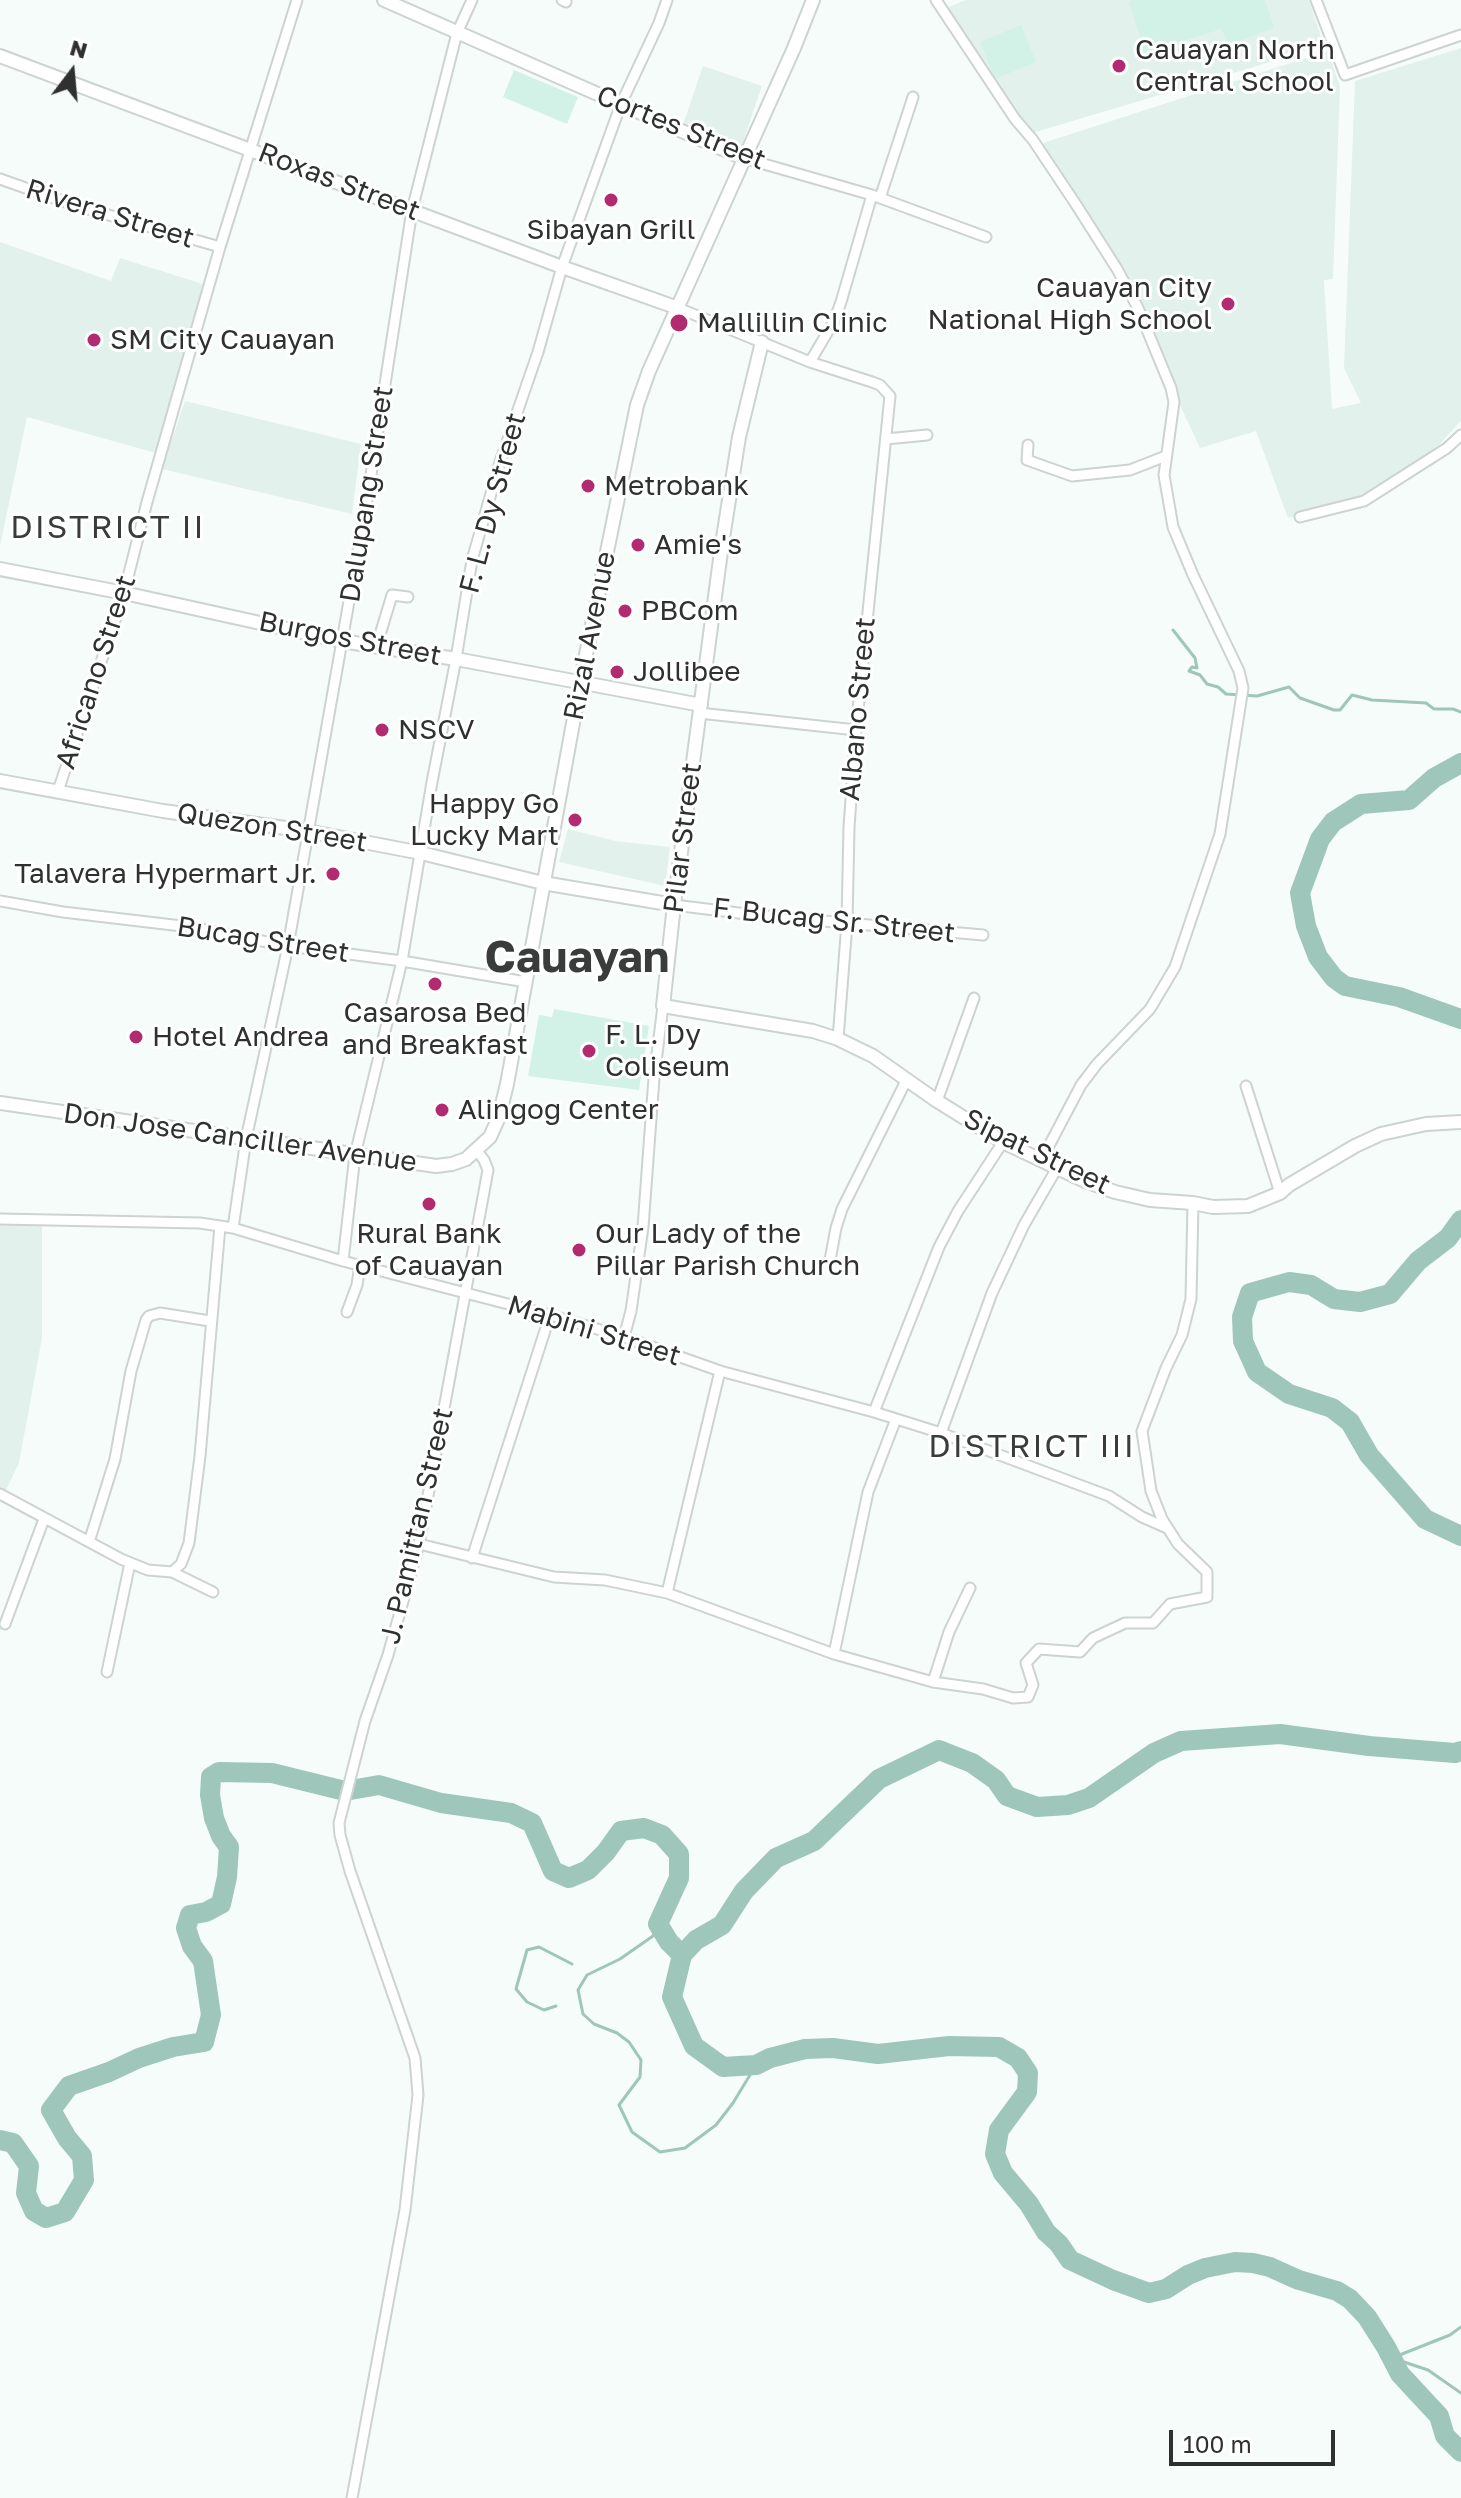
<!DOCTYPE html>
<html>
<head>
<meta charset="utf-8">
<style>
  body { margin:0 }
  #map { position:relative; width:1461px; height:2498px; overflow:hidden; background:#f6fcfa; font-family:"Golos Text",sans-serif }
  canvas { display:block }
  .north { position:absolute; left:32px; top:32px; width:80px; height:80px; -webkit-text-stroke:6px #fff; paint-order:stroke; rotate:16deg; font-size:22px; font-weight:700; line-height:32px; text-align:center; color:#2f3131 }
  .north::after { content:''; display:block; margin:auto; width:28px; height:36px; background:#2f3131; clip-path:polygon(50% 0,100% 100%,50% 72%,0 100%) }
  .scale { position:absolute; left:1169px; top:2430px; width:166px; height:36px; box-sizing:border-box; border:4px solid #2f3131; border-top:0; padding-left:10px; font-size:24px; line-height:28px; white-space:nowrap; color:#2f3131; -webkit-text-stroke:6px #fff; paint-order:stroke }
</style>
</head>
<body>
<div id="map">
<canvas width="1461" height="2498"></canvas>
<div class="north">N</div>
<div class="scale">100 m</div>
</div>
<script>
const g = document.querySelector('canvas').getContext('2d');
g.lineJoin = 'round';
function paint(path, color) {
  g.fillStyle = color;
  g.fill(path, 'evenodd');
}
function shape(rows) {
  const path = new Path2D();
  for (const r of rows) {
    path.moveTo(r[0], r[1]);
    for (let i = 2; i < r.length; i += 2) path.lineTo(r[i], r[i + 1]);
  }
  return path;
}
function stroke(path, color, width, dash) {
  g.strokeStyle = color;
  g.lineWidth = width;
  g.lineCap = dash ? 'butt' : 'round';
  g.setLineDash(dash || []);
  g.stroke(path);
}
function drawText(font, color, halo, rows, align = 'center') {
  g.font = font + ' "Golos Text",sans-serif';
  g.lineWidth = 6;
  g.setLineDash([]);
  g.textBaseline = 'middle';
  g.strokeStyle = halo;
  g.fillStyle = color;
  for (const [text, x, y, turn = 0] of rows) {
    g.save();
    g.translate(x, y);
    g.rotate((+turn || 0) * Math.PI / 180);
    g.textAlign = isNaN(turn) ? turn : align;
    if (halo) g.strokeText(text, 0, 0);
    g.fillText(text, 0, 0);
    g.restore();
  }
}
paint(shape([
  [966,0,1309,0,1321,37,1312,47,1297,54,1029,134,944,9],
  [1461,48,1461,421,1439,445,1363,499,1288,518,1256,431,1200,448,1144,328,1043,143,1328,51,1340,87,1333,279,1324,280,1332,409,1361,403,1344,368,1355,81],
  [703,66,762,86,742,145,683,125],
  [0,242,111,281,120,258,203,284,156,453,27,417,0,546],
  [185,401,361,444,352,514,162,469],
  [568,829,615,841,670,847,665,886,559,862],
  [0,1225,42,1225,42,1338,19,1463,5,1492,0,1489]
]), '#e2f1ec');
paint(shape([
  [1134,0,1265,0,1274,28,1229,45,1221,29,1145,53,1129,2],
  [1021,25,1036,62,995,79,980,42],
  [514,70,578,97,567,124,503,97],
  [554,1009,649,1026,639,1090,528,1076,539,1015,552,1017]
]), '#d2f1e7');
stroke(shape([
  [1173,630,1195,658,1197,668,1192,667,1189,671,1200,675,1207,684,1218,687,1226,694,1257,696,1289,687,1300,698,1334,710,1340,710,1352,695,1372,700,1426,703,1434,709,1453,709,1461,712],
  [658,1924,653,1936,620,1959,587,1975,578,1990,583,2014,594,2024,617,2033,629,2042,641,2060,640,2077,619,2105,632,2132,660,2152,685,2148,716,2125,733,2103,756,2065],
  [556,2006,544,2010,527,2002,516,1989,527,1950,539,1947,572,1964],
  [1392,2358,1428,2370,1461,2393],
  [1392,2358,1450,2335,1461,2327]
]), '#9fc6ba', 3);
stroke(shape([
  [1461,763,1434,778,1409,800,1361,804,1333,822,1320,839,1300,893,1306,926,1318,957,1334,978,1345,986,1399,997,1461,1019],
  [1461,1220,1448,1238,1418,1261,1390,1294,1360,1302,1334,1299,1311,1285,1289,1282,1250,1293,1242,1317,1243,1341,1257,1372,1289,1394,1332,1408,1350,1422,1369,1455,1425,1519,1461,1536],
  [1461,1751,1455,1753,1369,1746,1280,1734,1181,1741,1154,1753,1089,1798,1068,1805,1037,1807,1007,1796,996,1780,972,1763,939,1750,879,1779,814,1841,776,1858,744,1891,722,1925,696,1940,682,1955,672,1997,694,2046,723,2067,756,2065,770,2058,805,2049,833,2048,878,2054,949,2046,999,2047,1018,2058,1028,2073,1027,2092,999,2130,995,2154,1003,2173,1029,2204,1046,2232,1059,2244,1070,2260,1113,2280,1149,2293,1166,2289,1188,2275,1205,2268,1235,2262,1253,2263,1270,2267,1299,2280,1337,2291,1350,2299,1367,2317,1386,2347,1400,2374,1439,2416,1445,2436,1461,2452],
  [0,2140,13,2143,29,2166,26,2193,34,2211,46,2218,65,2212,84,2180,82,2156,67,2138,51,2110,69,2086,109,2072,139,2058,173,2047,204,2042,211,2015,203,1961,192,1946,186,1928,190,1915,206,1912,221,1904,227,1877,229,1847,221,1836,214,1818,210,1795,211,1777,219,1772,272,1773,345,1791,379,1785,441,1803,511,1813,532,1823,553,1871,569,1878,588,1870,606,1852,621,1831,644,1828,662,1835,679,1854,679,1878,658,1924,669,1942,682,1955]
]), '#9fc6ba', 20);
const street = shape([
  [562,0,566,2,566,0],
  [936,0,1015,119,1033,140,1077,206,1117,269,1138,308,1171,388,1174,402,1164,475,1173,527,1193,575,1239,671,1243,688,1220,834,1175,967,1150,1009,1097,1064,1081,1085,1042,1159],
  [1316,0,1345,75,1461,35],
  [743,158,872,195,986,237],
  [0,179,74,205,220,247],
  [880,198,913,97],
  [678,308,810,362,872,382,880,385,890,396,856,730,849,827,847,923,838,1039],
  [810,362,834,321,841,302,872,195],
  [886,439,927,435],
  [1028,445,1027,460,1072,476,1130,470,1166,456],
  [1300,517,1364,501,1447,448,1461,435],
  [376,648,392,595,408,597],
  [699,713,856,730],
  [58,791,124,593,147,502,220,247,297,0],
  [0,901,63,912,190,927,288,946,402,961,526,982],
  [674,905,755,915,983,935],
  [1246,1086,1280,1193],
  [937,1101,974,998],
  [0,1219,200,1223,233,1228,343,1261,550,1315,624,1337,720,1371,874,1412,941,1433,1109,1496,1142,1517,1167,1528],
  [233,1228,246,1139,288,946,368,494,412,210,457,33,472,0],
  [830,1260,836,1228,842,1209,906,1081],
  [343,1261,355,1155,402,961,432,782,456,659,472,560,500,462,538,352,562,267,621,104,659,23,667,0],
  [347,1312,357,1285,360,1265],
  [624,1337,631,1311,643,1227,654,1078,663,1006],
  [874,1412,939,1247,958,1211,1003,1142],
  [941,1433,992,1293,1024,1225,1057,1168],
  [0,1494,121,1559,148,1570,172,1572,213,1592],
  [89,1542,115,1459,131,1371,146,1320,149,1316,160,1313,210,1321],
  [419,1544,554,1577,605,1580,667,1593,834,1654,933,1682,983,1689,1013,1698,1028,1697,1033,1685,1026,1663,1039,1649,1080,1652,1093,1638,1125,1623,1153,1623,1170,1604,1207,1597,1207,1572,1178,1544,1162,1519,1151,1491,1142,1431,1166,1368,1182,1335,1191,1299,1193,1203],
  [472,1558,550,1315],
  [172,1572,181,1564,189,1543,200,1456,220,1226],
  [667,1593,720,1371],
  [5,1624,44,1519],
  [834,1654,868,1492,896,1419],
  [107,1672,130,1563],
  [933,1682,949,1632,970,1588],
  [352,2498,405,2210,418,2095,415,2058,350,1871,340,1835,339,1823,365,1721,388,1655,419,1544,488,1170,484,1160,477,1151]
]);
const secondary = shape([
  [384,0,743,158],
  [0,56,562,267,678,308],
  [762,342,739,437,722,544,674,905,663,1006,813,1031,838,1039,873,1056,937,1101,1003,1142,1085,1181,1115,1192,1150,1200,1193,1203,1213,1207,1248,1206,1280,1193,1289,1185,1355,1146,1381,1134,1426,1124,1461,1122],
  [0,569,124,593,342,641,456,659,701,705],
  [0,781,163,811,307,831,421,853,543,883,674,905],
  [0,1103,436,1166,452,1164,466,1159,490,1137,499,1117,507,1084,582,674,637,405,649,371,794,48,813,0]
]);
stroke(street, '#cdd3d1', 13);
stroke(secondary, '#cdd3d1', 16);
stroke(street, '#fff', 9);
stroke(secondary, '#fff', 12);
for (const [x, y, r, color] of [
  [1119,66,8,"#b22b70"],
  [611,200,8,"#b22b70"],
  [1228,304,8,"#b22b70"],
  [679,323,10,"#b22b70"],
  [94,340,8,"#b22b70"],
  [588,486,8,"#b22b70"],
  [638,545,8,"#b22b70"],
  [625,611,8,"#b22b70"],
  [617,672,8,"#b22b70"],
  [382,730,8,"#b22b70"],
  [575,820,8,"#b22b70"],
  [333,874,8,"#b22b70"],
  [435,984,8,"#b22b70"],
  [136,1037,8,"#b22b70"],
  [589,1051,8,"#b22b70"],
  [442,1110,8,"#b22b70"],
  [429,1204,8,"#b22b70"],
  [579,1250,8,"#b22b70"]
]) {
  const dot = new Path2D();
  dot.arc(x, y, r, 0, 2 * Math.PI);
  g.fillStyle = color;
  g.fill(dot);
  stroke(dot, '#fff', 3);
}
drawText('28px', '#2f3131', '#fff', [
  ["Cauayan North",1135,50],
  ["Central School",1135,82],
  ["Sibayan Grill",611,230,"center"],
  ["Cauayan City",1212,288,"right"],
  ["National High School",1212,320,"right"],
  ["Mallillin Clinic",697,323],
  ["SM City Cauayan",110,340],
  ["Metrobank",604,486],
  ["Amie's",654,545],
  ["PBCom",641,611],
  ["Jollibee",633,672],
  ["NSCV",398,730],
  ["Happy Go",559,804,"right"],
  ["Lucky Mart",559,836,"right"],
  ["Talavera Hypermart Jr.",317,874,"right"],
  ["Casarosa Bed",435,1013,"center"],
  ["and Breakfast",435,1045,"center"],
  ["F. L. Dy",605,1035],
  ["Coliseum",605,1067],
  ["Hotel Andrea",152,1037],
  ["Alingog Center",458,1110],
  ["Rural Bank",429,1234,"center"],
  ["of Cauayan",429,1266,"center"],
  ["Our Lady of the",595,1234],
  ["Pillar Parish Church",595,1266]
], 'left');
drawText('28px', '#2f3131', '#fff', [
  ["Cortes Street",681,128,22],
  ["Roxas Street",339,182,21],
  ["Rivera Street",110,214,17],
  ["Dalupang Street",367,494,-81],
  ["F. L. Dy Street",493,503,-75],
  ["Rizal Avenue",590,636,-79],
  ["Burgos Street",350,639,11],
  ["Africano Street",96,672,-72],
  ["Albano Street",858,709,-85],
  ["Quezon Street",272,828,9],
  ["Pilar Street",683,838,-83],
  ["F. Bucag Sr. Street",834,921,6],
  ["Bucag Street",263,940,9],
  ["Don Jose Canciller Avenue",240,1138,8],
  ["Sipat Street",1037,1152,26],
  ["Mabini Street",594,1331,17],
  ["J. Pamittan Street",417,1526,-77]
]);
g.letterSpacing = '2px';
drawText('32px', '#383c3b', '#fff', [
  ["DISTRICT II",108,528],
  ["DISTRICT III",1032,1447]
]);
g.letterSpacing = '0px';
drawText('bold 44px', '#383c3b', '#fff', [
  ["Cauayan",577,958]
]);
</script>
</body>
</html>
